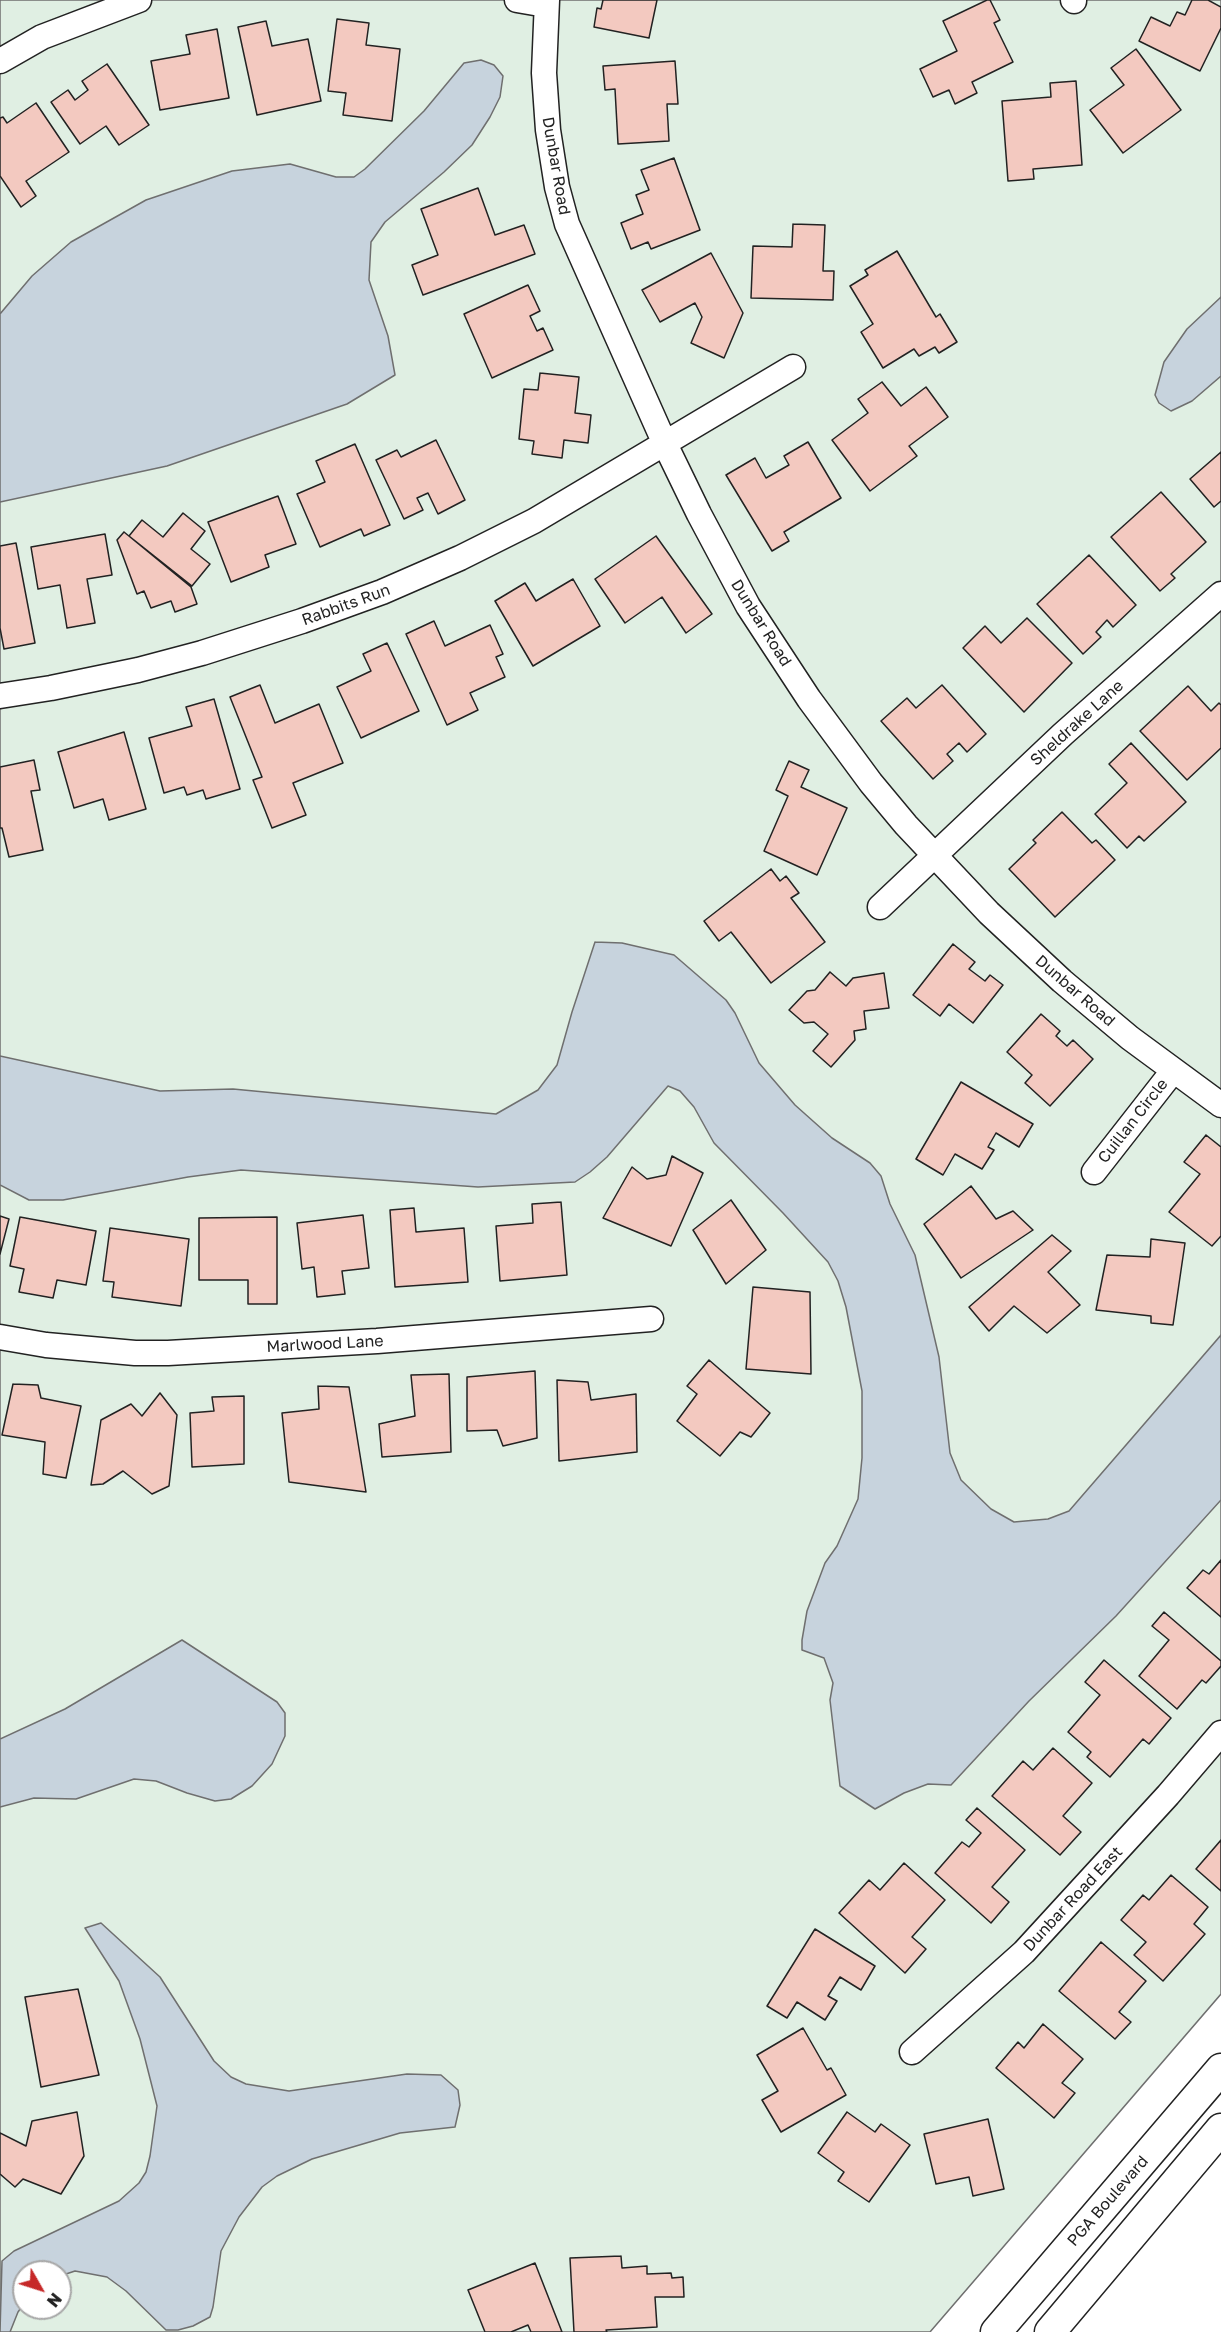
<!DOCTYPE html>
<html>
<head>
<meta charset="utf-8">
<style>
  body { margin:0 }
  #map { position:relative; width:1221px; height:2332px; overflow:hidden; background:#fff; font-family:"Golos Text",sans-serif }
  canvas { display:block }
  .north { position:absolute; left:12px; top:2260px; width:60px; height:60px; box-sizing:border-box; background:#fff; border:2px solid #a7a7a7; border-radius:50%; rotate:129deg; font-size:16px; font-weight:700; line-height:24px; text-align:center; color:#222 }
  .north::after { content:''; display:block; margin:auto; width:21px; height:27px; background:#c62828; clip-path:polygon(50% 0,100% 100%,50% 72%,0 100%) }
</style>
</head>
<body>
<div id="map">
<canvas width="1221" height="2332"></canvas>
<div class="north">N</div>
</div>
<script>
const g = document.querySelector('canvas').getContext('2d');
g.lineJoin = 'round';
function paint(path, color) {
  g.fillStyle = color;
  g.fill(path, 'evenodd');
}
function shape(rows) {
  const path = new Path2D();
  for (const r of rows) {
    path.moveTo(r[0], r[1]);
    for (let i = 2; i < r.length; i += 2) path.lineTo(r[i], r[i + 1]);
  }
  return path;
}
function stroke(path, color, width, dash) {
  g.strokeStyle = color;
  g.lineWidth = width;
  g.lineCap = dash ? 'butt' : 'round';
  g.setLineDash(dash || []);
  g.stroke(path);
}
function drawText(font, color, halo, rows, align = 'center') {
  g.font = font + ' "Golos Text",sans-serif';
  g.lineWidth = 4.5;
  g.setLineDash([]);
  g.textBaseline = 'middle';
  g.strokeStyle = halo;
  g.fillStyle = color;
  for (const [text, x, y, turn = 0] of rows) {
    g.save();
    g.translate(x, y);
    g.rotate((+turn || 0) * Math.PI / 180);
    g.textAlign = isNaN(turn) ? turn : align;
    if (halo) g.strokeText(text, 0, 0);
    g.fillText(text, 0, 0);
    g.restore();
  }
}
const green = shape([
  [0,0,1221,0,1221,1994,930,2332,0,2332,0,0],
  [24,2272,60,2272,60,2308,24,2308,24,2272]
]);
paint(green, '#e0efe3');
stroke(green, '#6f6f6f', 1.5);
const water = shape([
  [481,60,494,65,503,76,500,97,490,117,472,145,444,172,385,222,371,242,369,280,388,336,395,375,347,404,167,466,0,502,0,314,32,276,71,242,146,200,232,171,290,164,336,177,354,177,365,169,424,111,464,63,481,60],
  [1221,297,1221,376,1192,401,1171,411,1159,403,1155,395,1164,362,1187,329,1221,297],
  [595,942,622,943,674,955,726,1000,735,1013,759,1063,795,1105,832,1138,870,1163,881,1176,890,1204,915,1255,939,1357,950,1453,961,1480,991,1509,1014,1522,1048,1519,1069,1511,1221,1335,1221,1500,1116,1616,1029,1701,951,1785,928,1784,904,1793,875,1809,840,1786,830,1700,833,1683,824,1658,802,1650,802,1640,807,1611,825,1563,837,1546,858,1499,862,1458,862,1391,846,1307,838,1281,828,1262,783,1213,714,1143,694,1107,680,1091,668,1086,607,1157,590,1172,575,1182,478,1187,241,1170,188,1177,63,1200,29,1200,0,1185,0,1056,160,1091,233,1089,496,1114,538,1090,557,1065,572,1012,595,942],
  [182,1640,277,1702,285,1713,285,1736,272,1764,252,1786,231,1799,215,1801,187,1793,156,1781,134,1779,76,1799,34,1798,0,1807,0,1739,65,1709,182,1640],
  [101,1923,160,1977,214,2061,231,2077,246,2084,289,2091,407,2074,441,2075,458,2090,460,2105,455,2127,400,2133,312,2159,277,2176,262,2187,239,2217,221,2251,213,2307,210,2317,193,2326,178,2330,166,2330,126,2291,107,2277,75,2271,60,2276,60,2272,24,2272,24,2304,18,2312,10,2332,0,2332,2,2261,14,2251,119,2201,139,2183,146,2172,150,2156,157,2106,140,2039,119,1981,85,1928,101,1923]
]);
paint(water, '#c7d3dd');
stroke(water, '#6f6f6f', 1.5);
const building = shape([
  [603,0,657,0,649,38,594,27,597,8,601,9,603,0],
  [987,0,990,0,1000,20,994,23,1013,62,972,82,977,93,955,104,949,90,933,97,920,69,957,51,943,21,987,0],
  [1192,0,1208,0,1221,7,1221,28,1200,71,1139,41,1151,17,1170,26,1177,12,1185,15,1192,0],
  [337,19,369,23,366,45,400,49,392,121,343,115,346,93,328,91,337,19],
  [266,21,272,46,308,39,321,101,257,115,238,27,266,21],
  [217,29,229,98,160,110,151,61,190,54,186,35,217,29],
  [1136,49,1181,110,1123,153,1090,110,1124,85,1111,68,1136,49],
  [675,61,678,104,667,104,669,141,618,144,615,89,605,90,603,66,675,61],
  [107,64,149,125,119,145,106,126,80,144,51,102,68,90,75,100,88,90,82,81,107,64],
  [1076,81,1082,165,1033,169,1034,179,1008,181,1002,101,1051,97,1050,83,1076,81],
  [36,103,69,152,26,181,36,196,21,207,0,176,0,118,3,117,7,123,36,103],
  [674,158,700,230,651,249,648,242,631,249,621,223,643,214,636,195,649,190,641,170,674,158],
  [478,188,495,235,524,225,535,254,423,295,412,265,438,255,421,209,478,188],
  [793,224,825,225,823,271,834,271,833,300,751,298,753,246,792,247,793,224],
  [897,251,936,317,940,314,957,342,939,353,935,347,919,356,914,349,883,368,861,332,873,324,850,286,868,275,865,270,897,251],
  [711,253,743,313,724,358,691,343,702,317,695,303,660,322,642,290,711,253],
  [528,285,540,311,530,316,537,331,543,328,553,350,492,378,464,314,528,285],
  [540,373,579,377,575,413,591,415,588,443,564,440,562,458,532,454,534,441,519,439,524,389,538,390,540,373],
  [882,382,901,406,926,387,948,417,909,446,917,456,870,491,832,440,868,413,858,399,882,382],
  [436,440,465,500,438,514,428,493,417,498,423,510,404,519,376,460,397,450,401,457,436,440],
  [808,442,841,498,784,532,789,541,772,551,726,475,755,458,766,478,789,465,784,456,808,442],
  [355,444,390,525,364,536,361,529,320,547,297,494,325,482,316,461,355,444],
  [1221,452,1221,501,1214,507,1190,479,1221,452],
  [1161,492,1206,542,1171,574,1175,578,1160,591,1111,537,1161,492],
  [278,496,296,544,265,555,269,567,231,582,208,522,278,496],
  [183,513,205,531,191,549,210,564,192,586,129,536,142,520,163,537,183,513],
  [124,532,191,587,197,604,175,612,171,601,151,608,144,591,137,594,117,540,124,532],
  [105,534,112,575,87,579,95,623,67,628,60,585,38,589,31,547,105,534],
  [656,536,712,614,686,633,662,597,625,623,595,579,656,536],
  [16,543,35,643,4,649,0,628,0,546,16,543],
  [1089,555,1136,605,1113,627,1107,620,1096,632,1101,637,1083,654,1037,604,1089,555],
  [573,579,600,626,533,666,495,601,525,583,536,601,573,579],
  [1027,618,1072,663,1024,712,963,648,985,626,1001,643,1027,618],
  [434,621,445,646,490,625,503,654,496,657,505,677,470,693,478,710,447,725,406,634,434,621],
  [387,643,419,711,361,738,337,687,371,671,363,654,387,643],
  [260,685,275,723,319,704,343,763,293,783,306,815,272,828,253,780,262,777,230,697,260,685],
  [942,685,986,734,967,752,959,743,947,754,953,761,933,779,881,721,907,698,916,708,942,685],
  [1188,686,1211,711,1219,703,1221,705,1221,748,1187,780,1140,731,1188,686],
  [214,699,240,789,206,799,203,790,187,795,184,787,164,793,149,738,192,726,186,707,214,699],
  [124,732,146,809,109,820,103,799,74,808,58,752,124,732],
  [1131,743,1186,802,1144,841,1139,836,1127,848,1095,814,1127,783,1109,764,1131,743],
  [34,760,40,790,31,791,43,850,9,857,2,828,0,828,0,767,34,760],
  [789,761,809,770,801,787,847,808,817,875,764,851,788,796,776,790,789,761],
  [1062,812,1092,843,1096,840,1115,860,1055,917,1009,869,1036,843,1033,840,1062,812],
  [771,869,780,881,786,876,799,893,791,898,825,942,771,983,731,932,719,941,704,921,771,869],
  [953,944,975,962,969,969,985,981,990,975,1003,985,973,1023,949,1004,940,1016,913,995,953,944],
  [830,972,846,986,853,978,884,973,889,1008,864,1011,866,1029,854,1031,855,1040,831,1067,813,1051,828,1034,814,1022,804,1023,789,1010,807,991,815,990,830,972],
  [1041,1014,1060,1031,1056,1036,1067,1046,1073,1040,1093,1059,1050,1106,1025,1083,1032,1075,1007,1052,1041,1014],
  [961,1082,1033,1124,1019,1147,996,1133,988,1147,994,1150,982,1169,955,1154,943,1175,916,1159,961,1082],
  [1206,1135,1221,1147,1221,1236,1212,1246,1169,1212,1200,1174,1184,1162,1206,1135],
  [672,1156,703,1173,671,1246,603,1218,632,1167,647,1179,666,1175,672,1156],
  [971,1186,996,1219,1013,1211,1033,1230,961,1278,924,1224,971,1186],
  [731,1200,766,1250,726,1284,693,1230,731,1200],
  [561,1202,567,1275,500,1281,496,1226,533,1223,532,1204,561,1202],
  [414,1208,416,1232,464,1228,468,1282,395,1287,390,1210,414,1208],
  [363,1215,369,1268,342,1271,345,1294,317,1297,314,1267,302,1269,297,1223,363,1215],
  [0,1216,9,1219,0,1254,0,1216],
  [20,1217,96,1231,86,1285,57,1280,53,1298,19,1292,24,1269,10,1266,20,1217],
  [277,1217,277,1304,248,1304,248,1280,199,1280,199,1218,277,1217],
  [110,1228,189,1239,181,1306,112,1297,114,1282,103,1281,110,1228],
  [1052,1235,1071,1251,1048,1272,1080,1305,1047,1333,1014,1306,989,1331,969,1307,1052,1235],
  [1151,1239,1185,1243,1173,1325,1151,1323,1151,1316,1096,1310,1107,1255,1150,1257,1151,1239],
  [753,1287,810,1292,811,1374,746,1369,753,1287],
  [709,1360,770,1413,751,1437,740,1432,720,1456,677,1421,697,1394,687,1386,709,1360],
  [535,1371,537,1438,503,1446,497,1430,467,1431,467,1377,535,1371],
  [449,1374,451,1452,382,1457,379,1424,415,1416,411,1375,449,1374],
  [557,1380,588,1382,591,1400,636,1394,637,1452,559,1461,557,1380],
  [13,1384,38,1385,41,1398,81,1406,66,1478,43,1474,45,1442,2,1435,13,1384],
  [318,1386,349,1387,366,1492,289,1482,282,1413,319,1409,318,1386],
  [160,1393,177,1415,169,1486,152,1494,123,1471,103,1484,91,1485,101,1420,131,1404,142,1416,160,1393],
  [244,1396,244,1464,192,1467,190,1413,214,1411,212,1397,244,1396],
  [1221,1560,1221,1617,1187,1588,1203,1570,1209,1574,1221,1560],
  [1164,1612,1221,1661,1221,1666,1206,1683,1202,1680,1177,1709,1139,1676,1169,1640,1152,1626,1164,1612],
  [1104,1660,1171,1718,1149,1744,1143,1739,1110,1777,1087,1757,1091,1752,1068,1732,1100,1695,1085,1682,1104,1660],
  [1053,1748,1092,1783,1063,1816,1081,1832,1060,1855,992,1796,1023,1761,1033,1770,1053,1748],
  [977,1808,1025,1850,992,1887,1009,1902,991,1923,935,1873,962,1842,969,1847,981,1833,966,1820,977,1808],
  [1221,1840,1221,1891,1196,1869,1221,1840],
  [904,1863,945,1900,912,1937,926,1949,905,1973,839,1913,869,1880,880,1890,904,1863],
  [1171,1875,1208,1907,1194,1924,1205,1934,1163,1981,1134,1955,1146,1942,1121,1920,1143,1895,1149,1900,1171,1875],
  [815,1929,875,1966,861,1990,840,1977,828,1996,837,2001,825,2020,797,2002,787,2018,767,2006,815,1929],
  [1101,1942,1146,1981,1119,2012,1131,2022,1115,2039,1059,1991,1101,1942],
  [78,1989,99,2075,41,2087,25,1997,78,1989],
  [1043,2024,1083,2059,1062,2083,1075,2093,1054,2118,996,2068,1018,2042,1024,2048,1043,2024],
  [803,2028,827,2070,831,2068,846,2095,781,2132,762,2100,778,2091,757,2055,803,2028],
  [77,2112,84,2156,61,2194,23,2179,15,2187,0,2174,0,2133,26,2146,32,2121,77,2112],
  [847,2112,875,2132,881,2124,910,2145,869,2202,838,2181,844,2172,818,2153,847,2112],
  [988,2119,1004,2189,973,2196,969,2177,936,2184,924,2134,988,2119],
  [621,2256,622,2268,647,2266,647,2274,671,2273,672,2278,683,2277,684,2297,655,2297,657,2327,606,2330,607,2332,574,2332,570,2258,621,2256],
  [535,2263,562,2332,531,2332,528,2325,511,2332,485,2332,468,2290,535,2263]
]);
paint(building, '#f3c9c0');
stroke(building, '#222', 1.5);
const minor = shape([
  [517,0,546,5],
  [547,0,544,73,548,130,557,187,567,224,665,444,699,514,748,606,809,699,871,783,906,825,989,913,1062,981,1130,1038,1221,1105],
  [1073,0,1074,1],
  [0,61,42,37,139,0],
  [0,696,51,688,138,670,202,653,302,621,382,592,460,558,534,521,793,367],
  [880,907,1063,734,1221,594],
  [1094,1172,1173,1071],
  [0,1337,46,1345,135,1353,168,1353,377,1341,651,1319],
  [912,2052,1024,1952,1168,1795,1221,1733]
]);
const major = shape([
  [996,2332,1221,2069],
  [1050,2332,1221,2129]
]);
stroke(minor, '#222', 27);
stroke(major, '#222', 33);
stroke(minor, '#fff', 24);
stroke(major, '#fff', 30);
drawText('16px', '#222', '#fff', [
  ["Dunbar Road",556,166,80],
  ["Rabbits Run",346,605,-20],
  ["Dunbar Road",761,623,58],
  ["Sheldrake Lane",1077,723,-42],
  ["Dunbar Road",1075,991,41],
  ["Cuillan Circle",1133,1121,-52],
  ["Marlwood Lane",325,1344,-3],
  ["Dunbar Road East",1073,1899,-47],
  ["PGA Boulevard",1108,2201,-49]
]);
</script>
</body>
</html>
